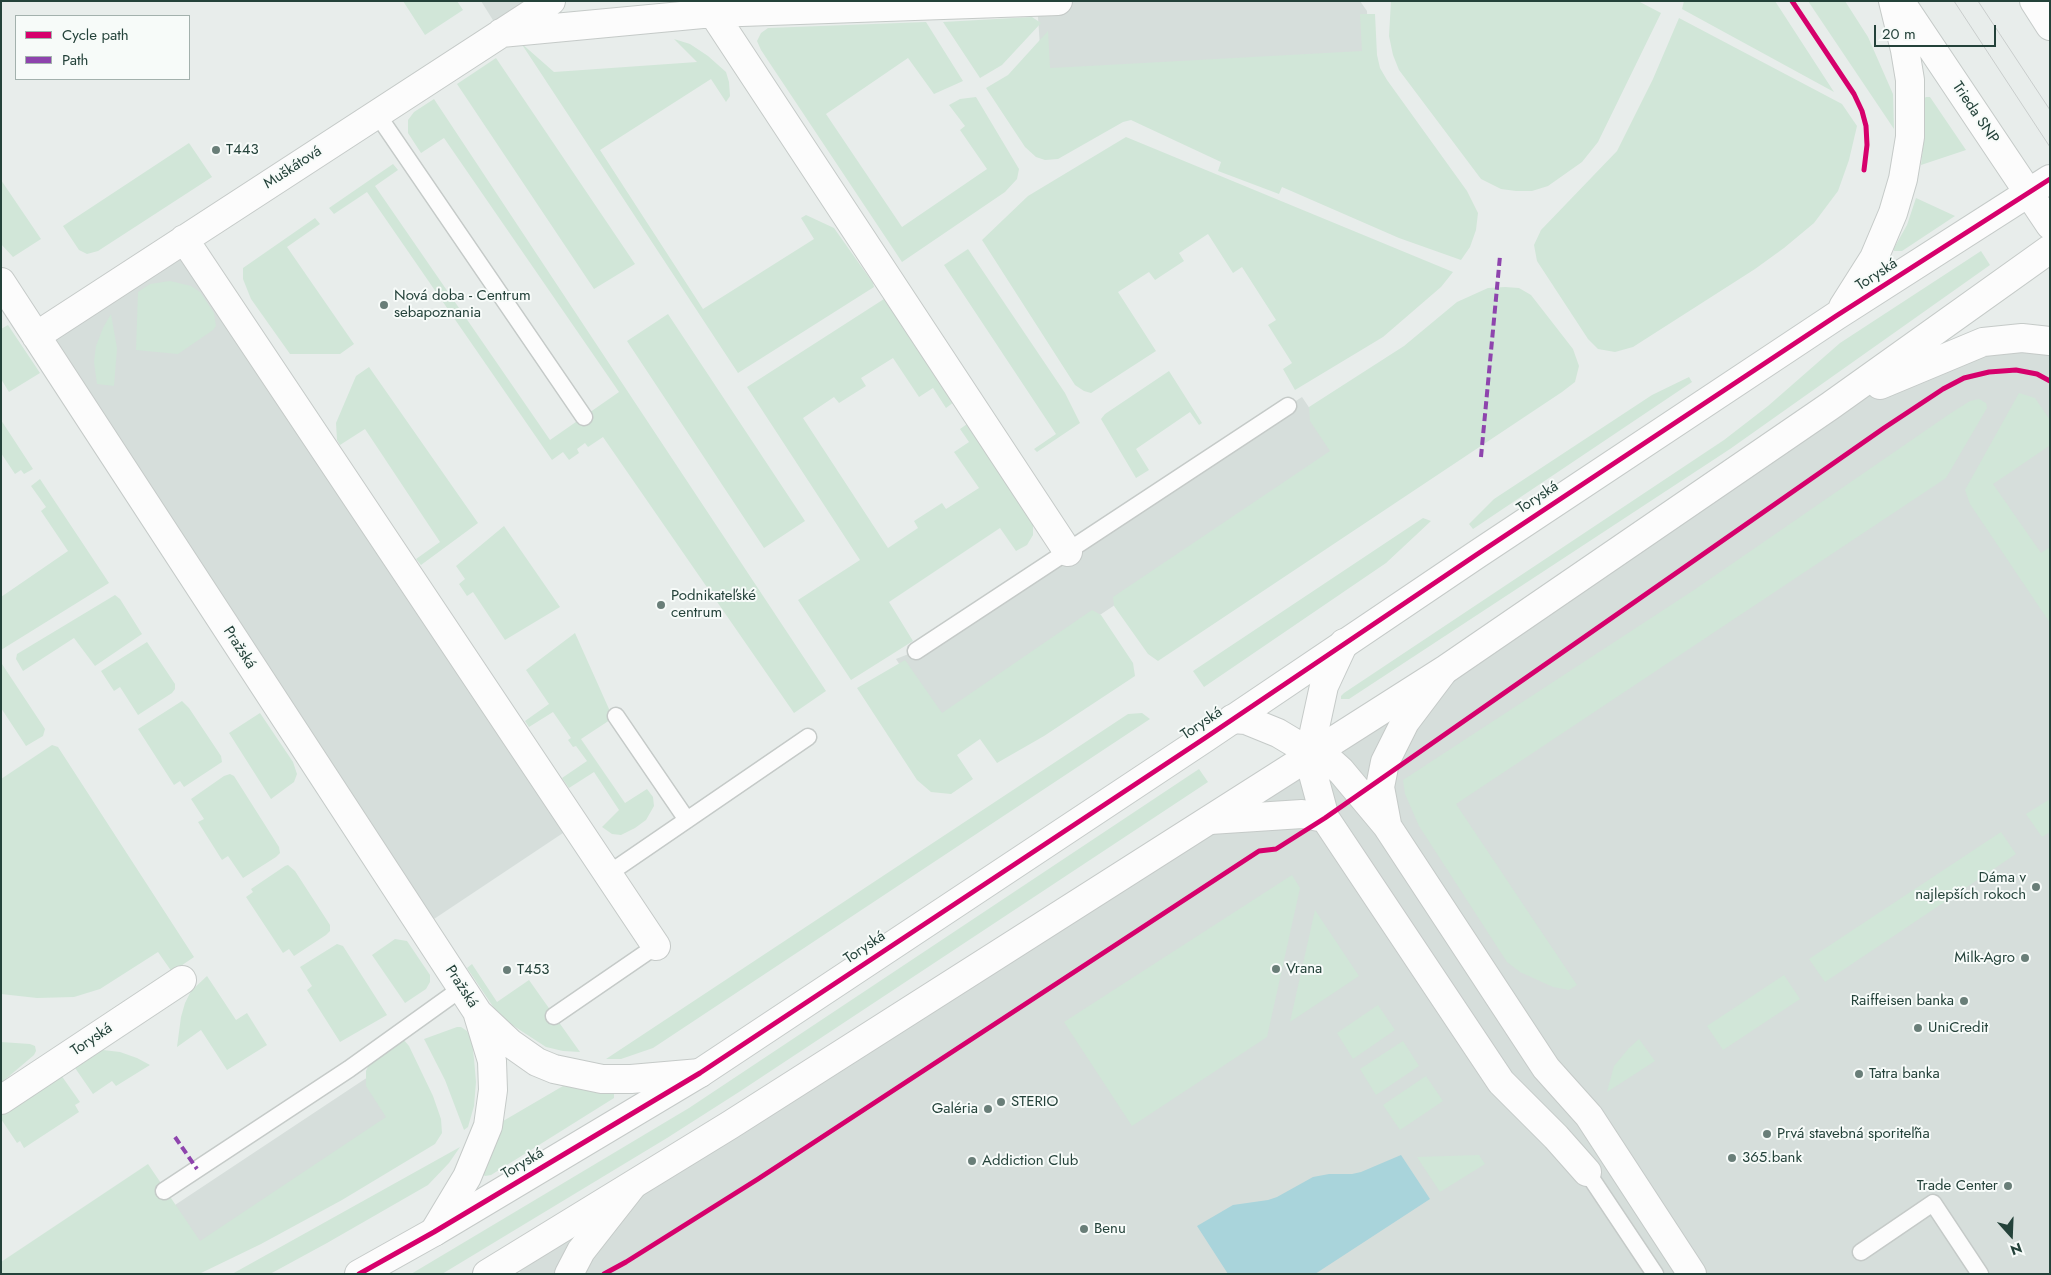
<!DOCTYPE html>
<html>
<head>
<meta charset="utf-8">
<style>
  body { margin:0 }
  #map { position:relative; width:2051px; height:1275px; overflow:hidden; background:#e8edeb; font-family:Jost,sans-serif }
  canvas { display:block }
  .frame { position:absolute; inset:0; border:2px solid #24423a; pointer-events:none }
  .legend { position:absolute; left:15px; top:15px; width:175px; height:65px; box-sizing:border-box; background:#f7fbf9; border:1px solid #a3b1ad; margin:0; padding:6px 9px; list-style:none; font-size:15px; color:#24423a }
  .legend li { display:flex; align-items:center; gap:10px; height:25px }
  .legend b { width:25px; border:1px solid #a3b1ad }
  .north { position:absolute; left:1986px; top:1210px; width:50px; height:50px; -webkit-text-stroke:4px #f7fbf9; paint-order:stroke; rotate:160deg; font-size:14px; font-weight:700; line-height:20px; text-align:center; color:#24423a }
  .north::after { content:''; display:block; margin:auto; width:18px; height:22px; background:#24423a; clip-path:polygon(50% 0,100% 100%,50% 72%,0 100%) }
  .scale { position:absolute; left:1874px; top:25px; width:122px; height:22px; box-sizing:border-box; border:2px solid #24423a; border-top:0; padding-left:6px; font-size:15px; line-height:18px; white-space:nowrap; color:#24423a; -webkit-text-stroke:4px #f7fbf9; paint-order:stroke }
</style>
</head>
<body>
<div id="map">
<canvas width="2051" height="1275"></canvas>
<div class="frame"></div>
<ul class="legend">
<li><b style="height:6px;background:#d6006c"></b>Cycle path</li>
<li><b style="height:6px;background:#8e44ad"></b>Path</li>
</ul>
<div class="north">N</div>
<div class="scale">20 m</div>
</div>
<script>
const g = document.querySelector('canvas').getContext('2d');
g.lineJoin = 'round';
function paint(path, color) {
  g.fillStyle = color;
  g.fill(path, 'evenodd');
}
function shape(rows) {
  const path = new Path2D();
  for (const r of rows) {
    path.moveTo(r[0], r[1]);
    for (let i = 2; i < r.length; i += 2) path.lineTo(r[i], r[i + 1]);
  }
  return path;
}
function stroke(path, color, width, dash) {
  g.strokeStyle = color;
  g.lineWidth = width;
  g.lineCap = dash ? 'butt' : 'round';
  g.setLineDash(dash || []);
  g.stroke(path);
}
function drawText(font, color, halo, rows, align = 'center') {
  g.font = font + ' Jost,sans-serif';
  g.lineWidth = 4;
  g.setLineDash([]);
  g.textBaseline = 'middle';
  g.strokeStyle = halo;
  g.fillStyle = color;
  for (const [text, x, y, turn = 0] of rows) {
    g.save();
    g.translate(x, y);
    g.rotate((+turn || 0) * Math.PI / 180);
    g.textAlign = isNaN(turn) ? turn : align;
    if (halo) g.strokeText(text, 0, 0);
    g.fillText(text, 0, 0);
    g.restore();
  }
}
paint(shape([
  [481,1,551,1,501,33],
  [1058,1,1360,1,1367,11,1368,59,1042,77,1037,2],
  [184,239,575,825,422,927,36,336],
  [2050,341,2050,1274,521,1274,512,1258,1830,406,1966,348],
  [1302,397,1341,455,937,723,896,659,916,651],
  [368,1077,395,1120,199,1249,172,1207]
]), '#d6dedb');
paint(shape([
  [403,1,457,1,463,10,425,35],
  [1391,1,1638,1,1661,13,1598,142,1582,162,1548,186,1532,191,1516,191,1501,189,1481,179,1399,70,1393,55,1389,36],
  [1684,1,1775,1,1834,92,1682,9],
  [1808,1,1845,1,1868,37,1893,94,1894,129],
  [1360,14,1375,14,1377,55,1380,68,1387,80,1467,191,1478,213,1476,230,1470,247,1461,260,1399,238,1282,187,1279,194,1218,171,1221,162,1131,120,1123,122,1058,159,1045,160,1036,157,1025,147,986,88,1008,75,1048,31,1050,68,1070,67,1362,51],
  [1032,17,1041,23,1002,65,980,78,943,22],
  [1679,18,1842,104,1857,126,1849,160,1838,191,1814,223,1784,248,1755,269,1633,347,1615,352,1598,349,1588,339,1537,261,1534,245,1541,230,1617,151,1653,79],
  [926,22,963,81,934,94,908,58,826,114,902,227,987,169,960,130,965,126,949,105,960,99,976,97,1019,169,1017,179,1005,192,902,262,761,50,757,41,761,33,768,28],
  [674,39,690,44,708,56,726,72,729,82,730,96,726,102,711,79,600,150,703,309,814,239,801,218,806,215,834,228,873,283,874,287,738,373,521,43,554,72,697,62],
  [496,58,635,264,594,289,457,84],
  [1926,97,1930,97,1966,150,1921,165,1925,130,1923,99],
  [434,99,826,691,794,713,603,437,588,447,585,443,577,449,579,453,569,460,563,452,552,460,367,192,334,214,329,208,393,164,398,170,375,186,550,440,619,392,444,138,421,153,408,133,408,120,414,112],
  [1126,137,1453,272,1441,287,1383,337,1295,390,1283,369,1292,363,1268,325,1276,320,1242,267,1233,273,1208,234,1179,253,1184,261,1155,280,1149,272,1118,292,1156,351,1091,393,1084,391,1075,385,982,240,1028,196],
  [189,143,212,177,98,251,87,254,79,250,63,226],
  [1,180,41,239,13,257,1,244],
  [1916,198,1955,216,1902,251,1894,251,1894,248,1907,225],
  [315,218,320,224,287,247,354,344,340,354,290,354,251,299,243,279,243,268],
  [968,249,1065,393,1080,423,1037,452,1034,449,1056,434,944,265],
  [1981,251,1990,265,1730,449,1349,699,1341,699,1341,696,1344,693,1724,440,1768,406,1840,343],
  [170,281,191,286,200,292,214,313,216,326,213,330,178,354,136,350,138,292,150,284],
  [1505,287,1519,288,1531,295,1573,349,1579,366,1575,382,1562,392,1158,661,1148,654,1114,606,1113,597,1330,451,1310,421,1309,407,1404,346,1457,302,1488,288],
  [884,299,954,402,946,408,933,388,919,397,893,358,861,378,866,386,839,403,834,397,803,418,888,548,918,528,914,521,942,503,946,509,979,488,954,452,969,442,960,429,970,422,1033,522,1033,535,1027,545,1016,551,1000,528,889,602,913,641,851,680,798,600,860,560,747,387],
  [111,314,117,348,114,386,97,384,94,362,96,346,103,328],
  [668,314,805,521,764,548,627,341],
  [8,325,40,373,9,392,1,379,1,329],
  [369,367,478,523,421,565,416,559,440,542,383,456,365,429,340,445,337,440,336,423,356,376],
  [1169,371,1202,423,1199,425,1190,412,1136,449,1149,470,1136,478,1101,419,1105,414],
  [1689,377,1692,382,1473,529,1469,524,1494,499,1652,395],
  [2019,393,2035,398,2050,420,2050,447,2049,446,1993,484,2041,553,2050,547,2050,623,1970,504,1965,490],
  [1979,399,1986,403,1987,408,1946,478,1456,804,1577,985,1569,990,1553,987,1520,972,1507,962,1419,826,1405,794,1403,780,1694,590,1948,415,1970,401],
  [1,420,33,469,24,474,21,470,15,474,1,453],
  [40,479,109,583,1,650,1,597,68,551,41,511,46,507,31,486],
  [1423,518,1431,521,1386,563,1204,687,1193,671],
  [504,526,560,607,505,640,473,592,467,596,459,584,465,579,456,566],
  [115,595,120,599,142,634,95,666,74,638,23,671,16,659,17,654],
  [1092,610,1101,615,1133,663,1135,676,1044,736,997,763,980,739,957,755,973,779,951,794,931,792,917,780,857,688,905,660,942,713],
  [575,633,613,718,581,739,625,803,647,789,653,797,654,806,646,820,635,828,621,835,612,834,602,827,619,810,594,772,569,788,562,778,587,761,576,746,573,747,568,740,571,738,553,712,529,727,525,721,549,704,526,670],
  [147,642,175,684,175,689,172,693,138,715,120,687,114,691,101,671],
  [2,664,45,729,43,736,26,746,1,708],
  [182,701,189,708,221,756,222,762,184,787,180,781,174,785,138,729],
  [260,713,293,762,297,774,294,782,271,799,229,733],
  [1142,713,1150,719,653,1048,621,1059,606,1059,1128,714],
  [52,745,58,747,194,957,172,972,158,952,100,989,74,997,37,998,1,994,1,779],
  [1199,769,1208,782,739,1092,667,1138,442,1274,411,1274,689,1108],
  [230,774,234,776,279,847,280,853,276,857,243,878,228,856,222,860,198,822,204,819,191,799,224,776],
  [2050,799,2050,832,2042,837,2026,814],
  [2001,832,2016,854,1825,982,1809,959],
  [288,865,295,871,330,925,330,931,326,935,294,956,289,949,283,953,246,897,253,892,251,889,285,866],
  [1292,875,1300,888,1267,1037,1132,1126,1064,1022],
  [1315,910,1359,976,1290,1022],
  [395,939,407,941,430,975,430,982,426,989,405,1003,372,955],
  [337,944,343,946,387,1015,340,1042,307,990,312,986,300,967],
  [472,964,497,1002,529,980,580,1052,563,1051,546,1047,506,1021,494,1008,467,968],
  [1784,975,1800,999,1723,1050,1707,1026],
  [207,976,236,1020,247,1013,267,1045,227,1070,201,1030,177,1047,181,1017,185,1003,191,991],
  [1378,1005,1395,1030,1353,1059,1337,1033],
  [457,1027,461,1027,467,1031,472,1041,474,1059,476,1082,474,1106,468,1127,464,1130,445,1080,424,1039],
  [403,1039,409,1046,433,1096,441,1119,442,1133,435,1144,342,1200,261,1244,199,1274,1,1274,1,1262,148,1164,200,1241,386,1117,366,1086,366,1071,369,1064],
  [1639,1039,1655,1061,1607,1092,1614,1066,1629,1048],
  [1403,1041,1419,1066,1376,1095,1360,1069],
  [1,1042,30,1044,35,1046,36,1051,34,1055,1,1083],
  [103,1050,120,1052,137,1058,150,1065,116,1086,112,1081,93,1094,73,1065,93,1052],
  [61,1075,80,1102,75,1105,79,1112,24,1148,20,1141,17,1143,1,1119,1,1116],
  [1426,1076,1443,1101,1400,1130,1383,1105],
  [563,1086,611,1091,614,1094,614,1098,491,1175,485,1176,481,1173,498,1124],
  [460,1147,449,1163,428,1185,327,1243,270,1274,232,1274],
  [1479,1155,1485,1164,1440,1192,1417,1157]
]), '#d1e6d8');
paint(shape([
  [1401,1155,1430,1199,1315,1274,1228,1274,1197,1226,1233,1205,1268,1200,1277,1197,1313,1177,1329,1174,1352,1174,1361,1172]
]), '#a9d4db');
const service = shape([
  [377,114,584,417],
  [916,651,1288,406],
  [616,716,687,820],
  [608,874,808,737],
  [554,1016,656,946],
  [1587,1172,1655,1274],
  [164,1191,349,1069,462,988],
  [1861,1252,1933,1203,1980,1274]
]);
const minor = shape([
  [713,13,1058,1],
  [501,33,713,13,1068,552],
  [184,239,656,946],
  [1,282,478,1013,510,1043,537,1062,554,1069,602,1079,631,1079,700,1073],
  [36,336,551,1],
  [1344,643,1324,686,1314,732,1312,770,1325,818,1501,1082,1556,1137,1587,1172],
  [1232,719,1246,720,1278,733,1313,754,1331,762,1341,771,1387,826,1546,1068,1589,1116,1692,1274],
  [1210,820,1302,814,1325,818],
  [1387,824,1380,787,1385,762,1405,722,1442,673],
  [1,1100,182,980],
  [434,1232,467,1177,488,1126,493,1090,492,1061,478,1015],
  [569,1274,581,1251,632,1186]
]);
const tertiary = shape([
  [1900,1,2050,225],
  [2034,1,2050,26],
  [1843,307,1874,258,1893,213,1903,179,1910,137,1910,80,1905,50,1893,1],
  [1880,385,1983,342,2022,338,2050,341],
  [359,1274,434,1232,700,1073,1205,738,1476,555,1836,316,2050,179],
  [487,1274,730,1125,1446,669,1830,406,2050,249]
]);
stroke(service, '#c5cac8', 19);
stroke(minor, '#c5cac8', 30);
stroke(tertiary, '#c5cac8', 30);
stroke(service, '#fcfcfc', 16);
stroke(minor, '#fcfcfc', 28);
stroke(tertiary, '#fcfcfc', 28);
stroke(shape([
  [1954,1,2050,147],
  [1978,1,2050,110]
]), '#c9cdcc', 1);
stroke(shape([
  [1481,457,1500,256],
  [175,1137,197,1169]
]), '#8e44ad', 4, [8, 4]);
stroke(shape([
  [1792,1,1854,94,1862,111,1866,126,1867,145,1864,170],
  [359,1274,434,1232,700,1073,1205,738,1476,555,1836,316,2050,179],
  [604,1274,626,1262,758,1179,1259,851,1276,849,1325,818,1884,428,1943,389,1964,378,1989,372,2016,370,2037,374,2050,381]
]), '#d6006c', 5);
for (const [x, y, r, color] of [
  [216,150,5,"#697e78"],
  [384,305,5,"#697e78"],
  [661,605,5,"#697e78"],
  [2036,887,5,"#697e78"],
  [2025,958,5,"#697e78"],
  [1276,969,5,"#697e78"],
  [507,970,5,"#697e78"],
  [1964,1001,5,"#697e78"],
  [1918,1028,5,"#697e78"],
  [1859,1074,5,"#697e78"],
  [1001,1102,5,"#697e78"],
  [988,1109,5,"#697e78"],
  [1767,1134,5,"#697e78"],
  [1732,1158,5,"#697e78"],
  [972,1161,5,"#697e78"],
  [2008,1186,5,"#697e78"],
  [1084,1229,5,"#697e78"]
]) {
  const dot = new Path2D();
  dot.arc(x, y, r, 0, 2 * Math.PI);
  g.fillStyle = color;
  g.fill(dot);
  stroke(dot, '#f7fbf9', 2);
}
drawText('15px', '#24423a', '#f7fbf9', [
  ["Trieda SNP",1975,113,56],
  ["Muškátová",293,168,-33],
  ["Toryská",1877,275,-33],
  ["Toryská",1538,498,-33],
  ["Pražská",239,648,57],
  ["Toryská",1202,724,-34],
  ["Toryská",865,948,-34],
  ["Pražská",461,987,57],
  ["Toryská",92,1040,-34],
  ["Toryská",523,1164,-31]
]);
drawText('15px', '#24423a', '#f7fbf9', [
  ["T443",226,150],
  ["Nová doba - Centrum",394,296],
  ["sebapoznania",394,313],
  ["Podnikateľské",671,596],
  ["centrum",671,613],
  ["Dáma v",2026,878,"right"],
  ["najlepších rokoch",2026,895,"right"],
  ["Milk-Agro",2015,958,"right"],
  ["Vrana",1286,969],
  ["T453",517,970],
  ["Raiffeisen banka",1954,1001,"right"],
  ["UniCredit",1928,1028],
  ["Tatra banka",1869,1074],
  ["STERIO",1011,1102],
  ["Galéria",978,1109,"right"],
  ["Prvá stavebná sporiteľňa",1777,1134],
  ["365.bank",1742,1158],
  ["Addiction Club",982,1161],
  ["Trade Center",1998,1186,"right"],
  ["Benu",1094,1229]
], 'left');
</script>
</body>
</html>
